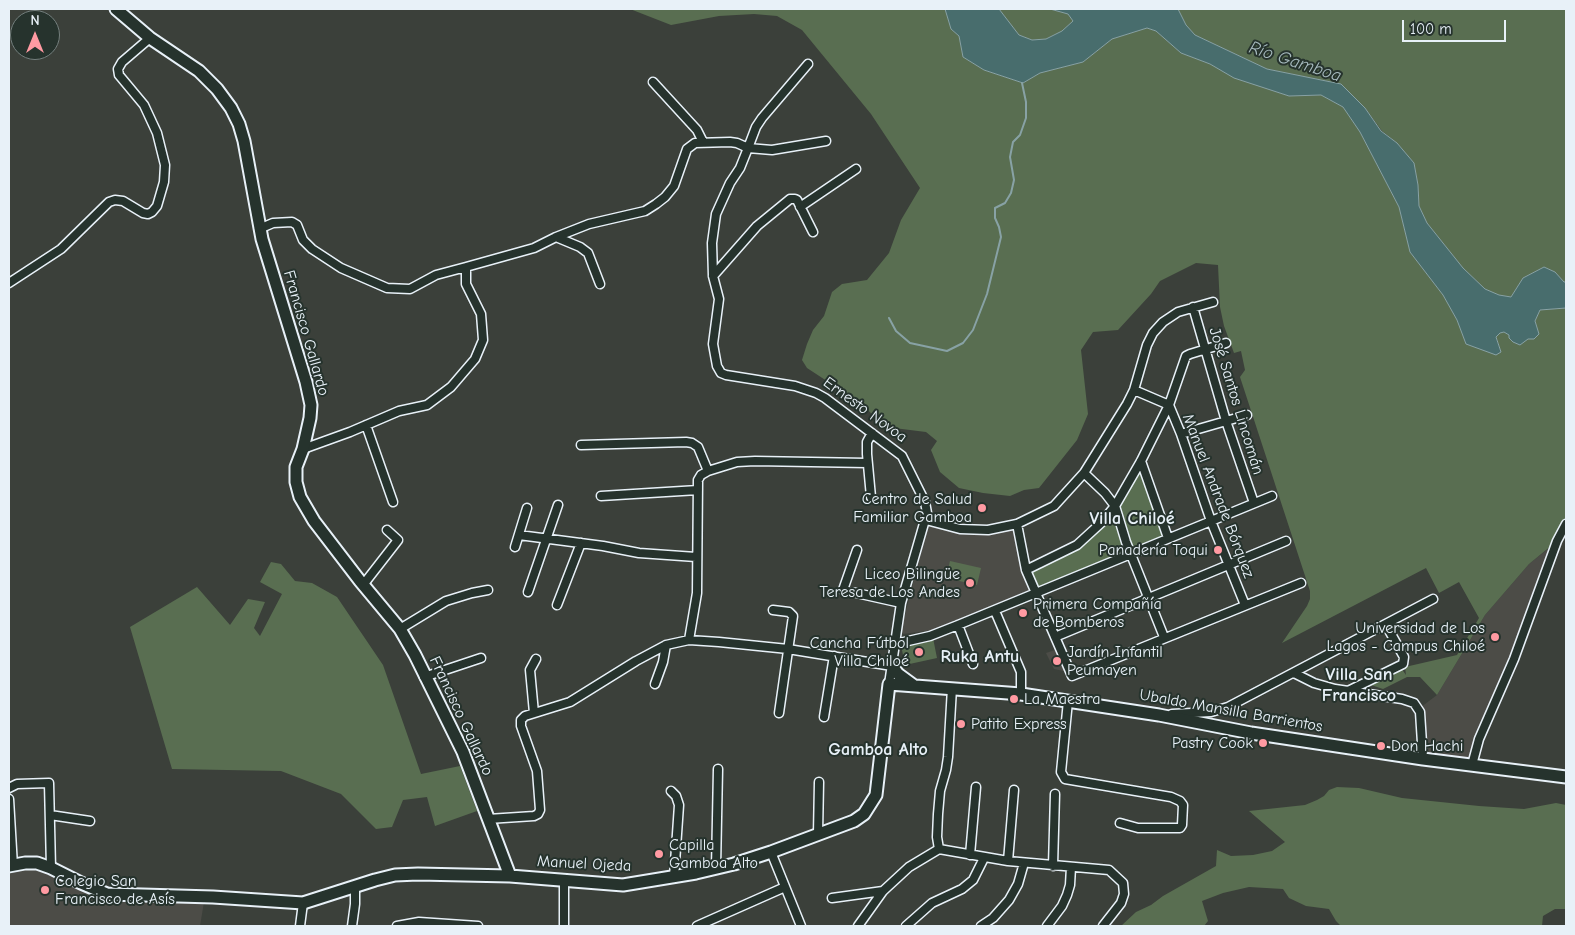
<!DOCTYPE html>
<html>
<head>
<meta charset="utf-8">
<style>
  body { margin:0 }
  #map { position:relative; width:1575px; height:935px; overflow:hidden; background:#3b403a; font-family:"Comic Neue",sans-serif }
  canvas { display:block }
  .frame { position:absolute; inset:0; border:10px solid #e8f1f8; pointer-events:none }
  .north { position:absolute; left:10px; top:10px; width:50px; height:50px; box-sizing:border-box; background:#26332d; border:1px solid #747f7e; border-radius:50%; rotate:0deg; font-size:14px; font-weight:700; line-height:20px; text-align:center; color:#e8f1f8 }
  .north::after { content:''; display:block; margin:auto; width:18px; height:22px; background:#ff9aa2; clip-path:polygon(50% 0,100% 100%,50% 72%,0 100%) }
  .scale { position:absolute; left:1402px; top:20px; width:104px; height:22px; box-sizing:border-box; border:2px solid #e8f1f8; border-top:0; padding-left:6px; font-size:15px; line-height:18px; white-space:nowrap; color:#e8f1f8; -webkit-text-stroke:4px #26332d; paint-order:stroke }
</style>
</head>
<body>
<div id="map">
<canvas width="1575" height="935"></canvas>
<div class="frame"></div>
<div class="north">N</div>
<div class="scale">100 m</div>
</div>
<script>
const g = document.querySelector('canvas').getContext('2d');
g.lineJoin = 'round';
function paint(path, color) {
  g.fillStyle = color;
  g.fill(path, 'evenodd');
}
function shape(rows) {
  const path = new Path2D();
  for (const r of rows) {
    path.moveTo(r[0], r[1]);
    for (let i = 2; i < r.length; i += 2) path.lineTo(r[i], r[i + 1]);
  }
  return path;
}
function stroke(path, color, width, dash) {
  g.strokeStyle = color;
  g.lineWidth = width;
  g.lineCap = dash ? 'butt' : 'round';
  g.setLineDash(dash || []);
  g.stroke(path);
}
function drawText(font, color, halo, rows, align = 'center') {
  g.font = font + ' "Comic Neue",sans-serif';
  g.lineWidth = 4;
  g.setLineDash([]);
  g.textBaseline = 'middle';
  g.strokeStyle = halo;
  g.fillStyle = color;
  for (const [text, x, y, turn = 0] of rows) {
    g.save();
    g.translate(x, y);
    g.rotate((+turn || 0) * Math.PI / 180);
    g.textAlign = isNaN(turn) ? turn : align;
    if (halo) g.strokeText(text, 0, 0);
    g.fillText(text, 0, 0);
    g.restore();
  }
}
paint(shape([
  [928,526,965,534,984,534,1014,529,1020,565,1029,590,972,616,935,630,903,634,901,630],
  [1554,544,1510,659,1476,738,1469,761,1430,755,1427,747,1421,707,1437,695,1485,615,1529,564],
  [1058,649,1068,672,1054,669,1046,653],
  [39,868,99,899,112,903,137,899,204,902,200,926,9,926,9,871,19,869]
]), '#4c4c47');
paint(shape([
  [630,9,945,9,951,29,959,36,963,57,984,70,1023,83,1040,73,1083,62,1112,39,1147,28,1156,31,1181,53,1210,64,1235,78,1289,96,1321,95,1343,107,1360,132,1399,207,1410,252,1443,295,1457,320,1466,343,1501,352,1496,336,1500,333,1504,332,1528,339,1539,334,1535,321,1540,310,1563,308,1564,282,1555,272,1544,267,1523,278,1511,297,1499,296,1485,289,1463,268,1427,223,1419,206,1418,185,1414,163,1397,143,1382,131,1365,108,1341,84,1267,69,1195,35,1186,25,1178,9,1566,9,1566,524,1557,541,1529,564,1485,615,1437,695,1420,677,1407,677,1383,689,1368,684,1401,668,1406,675,1405,667,1457,655,1479,618,1459,582,1439,593,1426,568,1282,643,1307,606,1310,599,1310,591,1240,377,1245,370,1241,351,1234,353,1224,326,1220,307,1218,265,1196,263,1160,281,1151,294,1118,330,1093,332,1081,350,1088,414,1077,440,1039,488,1024,490,1010,496,983,493,959,488,940,472,931,450,937,441,926,432,886,427,859,402,807,368,802,360,807,344,813,330,824,316,832,292,842,284,867,280,889,253,901,220,920,188,871,114,802,30,777,16,754,14,719,16,671,25],
  [999,9,1050,9,1068,14,1073,21,1062,31,1046,39,1032,40,1019,35],
  [1141,464,1167,538,1036,591,1027,571,1095,532],
  [950,561,981,568,977,585,946,578],
  [271,562,281,564,295,581,312,583,337,597,383,665,421,774,460,766,477,811,435,826,427,797,403,800,392,827,376,829,341,794,281,771,172,769,130,627,197,587,230,625,248,599,265,602,254,628,260,636,282,594,260,582],
  [933,638,937,658,905,665,901,645],
  [1337,787,1359,788,1402,798,1479,806,1524,809,1556,803,1566,805,1566,909,1555,909,1543,916,1542,926,1341,926,1336,921,1329,909,1306,906,1289,898,1283,889,1249,887,1223,893,1202,901,1208,921,1204,926,1121,926,1136,912,1151,905,1163,896,1216,866,1217,850,1231,856,1253,855,1272,851,1285,842,1249,811,1305,805,1317,800,1324,796,1329,790]
]), '#596e51');
const water = shape([
  [945,9,999,9,1019,35,1032,40,1046,39,1062,31,1073,21,1068,14,1050,9,1178,9,1186,25,1195,35,1267,69,1341,84,1365,108,1381,131,1397,143,1414,163,1418,185,1419,206,1427,223,1463,268,1485,289,1499,295,1511,297,1523,278,1544,267,1555,272,1564,282,1566,282,1566,308,1540,310,1535,321,1539,334,1534,339,1528,339,1520,345,1513,342,1509,338,1509,335,1504,332,1500,333,1496,337,1501,352,1496,355,1466,344,1457,320,1443,295,1410,252,1399,207,1360,132,1343,107,1321,95,1289,96,1234,78,1210,64,1181,53,1156,31,1147,28,1112,39,1083,62,1040,73,1023,83,984,70,963,57,959,36,951,29,945,9]
]);
paint(water, '#486d6d');
stroke(water, '#88a2a5', 1);
stroke(shape([
  [889,318,896,331,910,343,947,351,963,343,973,330,987,294,1001,237,999,227,995,218,995,208,1005,203,1011,193,1014,180,1010,157,1013,142,1020,135,1026,118,1026,102,1022,83]
]), '#88a2a5', 2);
const street = shape([
  [808,64,762,118,756,127,748,148,772,150,826,141],
  [653,82,697,130,703,142],
  [800,207,856,169],
  [259,229,273,223,292,222,297,225,303,240,312,249,341,268,387,288,410,289,436,275,466,267],
  [556,237,589,224,645,211,656,204,665,197,674,186,687,149,695,143,730,142,737,143,748,148,740,168,730,183,716,214,712,243,713,276,719,299,713,344,717,366,721,373,726,375,795,386,816,393,825,398,902,456,925,502,927,513,901,603,889,684],
  [713,276,757,226,790,199,795,199,797,200,813,232],
  [9,283,61,249,109,202,115,200,123,201,143,213,148,214,152,212,157,206,164,182,165,165,157,133,144,105,119,75,118,69,122,62,150,38],
  [1193,307,1226,421,1254,503],
  [1134,390,1169,405,1181,434,1211,521,1245,605],
  [366,425,393,502],
  [1181,434,1247,415],
  [581,445,686,442,692,443,698,447,708,471],
  [303,449,350,432,399,411,427,405,451,387,475,359,483,340,481,314,466,284,466,267,534,248,556,237,580,247,588,253,600,284],
  [1141,461,1168,538],
  [1084,473,1105,493,1115,506,1126,542,1164,637],
  [601,496,698,490],
  [871,497,867,454,867,442,872,433],
  [926,520,960,529,988,530,1017,524,1054,506,1084,473,1127,404,1134,390,1147,345,1153,333,1163,322,1178,312,1213,302],
  [1017,524,1026,570,1072,676,1301,583],
  [519,535,603,546,639,553,696,557],
  [515,547,527,508],
  [857,550,843,590,901,603],
  [1026,570,1077,545,1101,523,1115,506,1141,461,1169,405,1186,356,1190,354,1226,343],
  [363,585,398,540,387,530],
  [528,592,558,505],
  [557,605,581,543],
  [773,610,789,612,793,616,779,713],
  [995,611,1021,672,1021,694],
  [958,625,973,664],
  [400,629,446,601,472,593,488,590],
  [1055,637,1286,541],
  [689,640,697,593,698,480,701,475,708,471,737,462,755,461,867,463],
  [895,644,930,636,958,625,1272,496],
  [1294,673,1314,683,1335,689,1402,699,1414,703,1420,712,1423,759],
  [424,677,481,658],
  [655,684,663,662,666,645],
  [1348,691,1403,664,1404,657,1386,625],
  [1068,701,1061,772,1065,779,1171,797,1180,801,1183,805,1182,825,1180,828,1138,828,1120,823],
  [534,713,530,670,536,659],
  [1172,714,1211,712,1228,707,1433,599],
  [824,717,834,656],
  [1472,765,1479,739,1514,659,1557,541,1566,524],
  [9,788,17,784,49,783,51,868],
  [671,791,676,796,679,805,674,877],
  [9,799,13,866],
  [50,815,90,821],
  [488,819,534,816,538,814,540,810,537,771,521,726,521,720,525,716,570,702,636,661,666,645,689,640,719,642,788,649,892,666],
  [818,834,819,782],
  [939,849,1008,861,1109,870,1123,883,1124,894,1121,903,1103,926],
  [939,849,937,837,938,814,940,791,946,770,948,757,952,688],
  [771,852,801,926],
  [970,855,976,787],
  [1008,861,1014,790],
  [1053,866,1055,794],
  [716,868,718,769],
  [832,898,883,891],
  [300,926,303,903],
  [352,926,355,904,355,886],
  [397,926,419,922,478,926],
  [564,926,564,882],
  [697,926,785,887],
  [858,926,883,891,909,867,939,849],
  [906,926,932,903,962,889,973,880,984,858],
  [981,926,993,918,1009,900,1018,884,1024,863],
  [1047,926,1062,906,1067,895,1070,885,1071,867]
]);
const secondary = shape([
  [116,9,150,38,199,71,217,89,231,108,239,124,244,141,262,239,306,382,311,405,310,418,303,449,296,467,296,482,300,497,314,521,360,581,400,629,415,655,463,752,510,876],
  [892,666,898,674,913,685],
  [9,866,25,863,37,863,51,868,81,883,107,894,213,897,303,903,375,880,395,875,418,874,510,876,623,885,696,873,734,864,771,852,854,821,864,814,876,795,889,684,1021,694,1159,715,1251,733,1423,759,1566,777]
]);
stroke(street, '#e8f1f8', 11);
stroke(secondary, '#e8f1f8', 15);
stroke(street, '#26332d', 8);
stroke(secondary, '#26332d', 11);
for (const [x, y, r, color] of [
  [982,508,5,"#ff9aa2"],
  [1218,550,5,"#ff9aa2"],
  [970,583,5,"#ff9aa2"],
  [1023,613,5,"#ff9aa2"],
  [1495,637,5,"#ff9aa2"],
  [919,652,5,"#ff9aa2"],
  [1057,661,5,"#ff9aa2"],
  [1014,699,5,"#ff9aa2"],
  [961,724,5,"#ff9aa2"],
  [1263,743,5,"#ff9aa2"],
  [1381,746,5,"#ff9aa2"],
  [659,854,5,"#ff9aa2"],
  [45,890,5,"#ff9aa2"]
]) {
  const dot = new Path2D();
  dot.arc(x, y, r, 0, 2 * Math.PI);
  g.fillStyle = color;
  g.fill(dot);
  stroke(dot, '#26332d', 2);
}
drawText('16px', '#e8f1f8', '#26332d', [
  ["Francisco Gallardo",306,333,74],
  ["José Santos Lincomán",1236,401,73],
  ["Ernesto Novoa",865,410,36],
  ["Manuel Andrade Bórquez",1218,496,69],
  ["Ubaldo Mansilla Barrientos",1231,711,10],
  ["Francisco Gallardo",461,716,65],
  ["Manuel Ojeda",584,864,3]
]);
drawText('16px', '#e8f1f8', '#26332d', [
  ["Centro de Salud",972,499,"right"],
  ["Familiar Gamboa",972,517,"right"],
  ["Panadería Toqui",1208,550,"right"],
  ["Liceo Bilingüe",960,574,"right"],
  ["Teresa de Los Andes",960,592,"right"],
  ["Primera Compañía",1033,604],
  ["de Bomberos",1033,622],
  ["Universidad de Los",1485,628,"right"],
  ["Lagos - Campus Chiloé",1485,646,"right"],
  ["Cancha Fútbol",909,643,"right"],
  ["Villa Chiloé",909,661,"right"],
  ["Jardín Infantil",1067,652],
  ["Peumayen",1067,670],
  ["La Maestra",1024,699],
  ["Patito Express",971,724],
  ["Pastry Cook",1253,743,"right"],
  ["Don Hachi",1391,746],
  ["Capilla",669,845],
  ["Gamboa Alto",669,863],
  ["Colegio San",55,881],
  ["Francisco de Asís",55,899]
], 'left');
drawText('italic 18px', '#a8bcc0', '#26332d', [
  ["Río Gamboa",1295,62,18]
]);
drawText('bold 18px', '#e8f1f8', '#26332d', [
  ["Villa Chiloé",1132,519],
  ["Ruka Antu",980,657],
  ["Villa San",1359,675],
  ["Francisco",1359,696],
  ["Gamboa Alto",878,750]
]);
</script>
</body>
</html>
